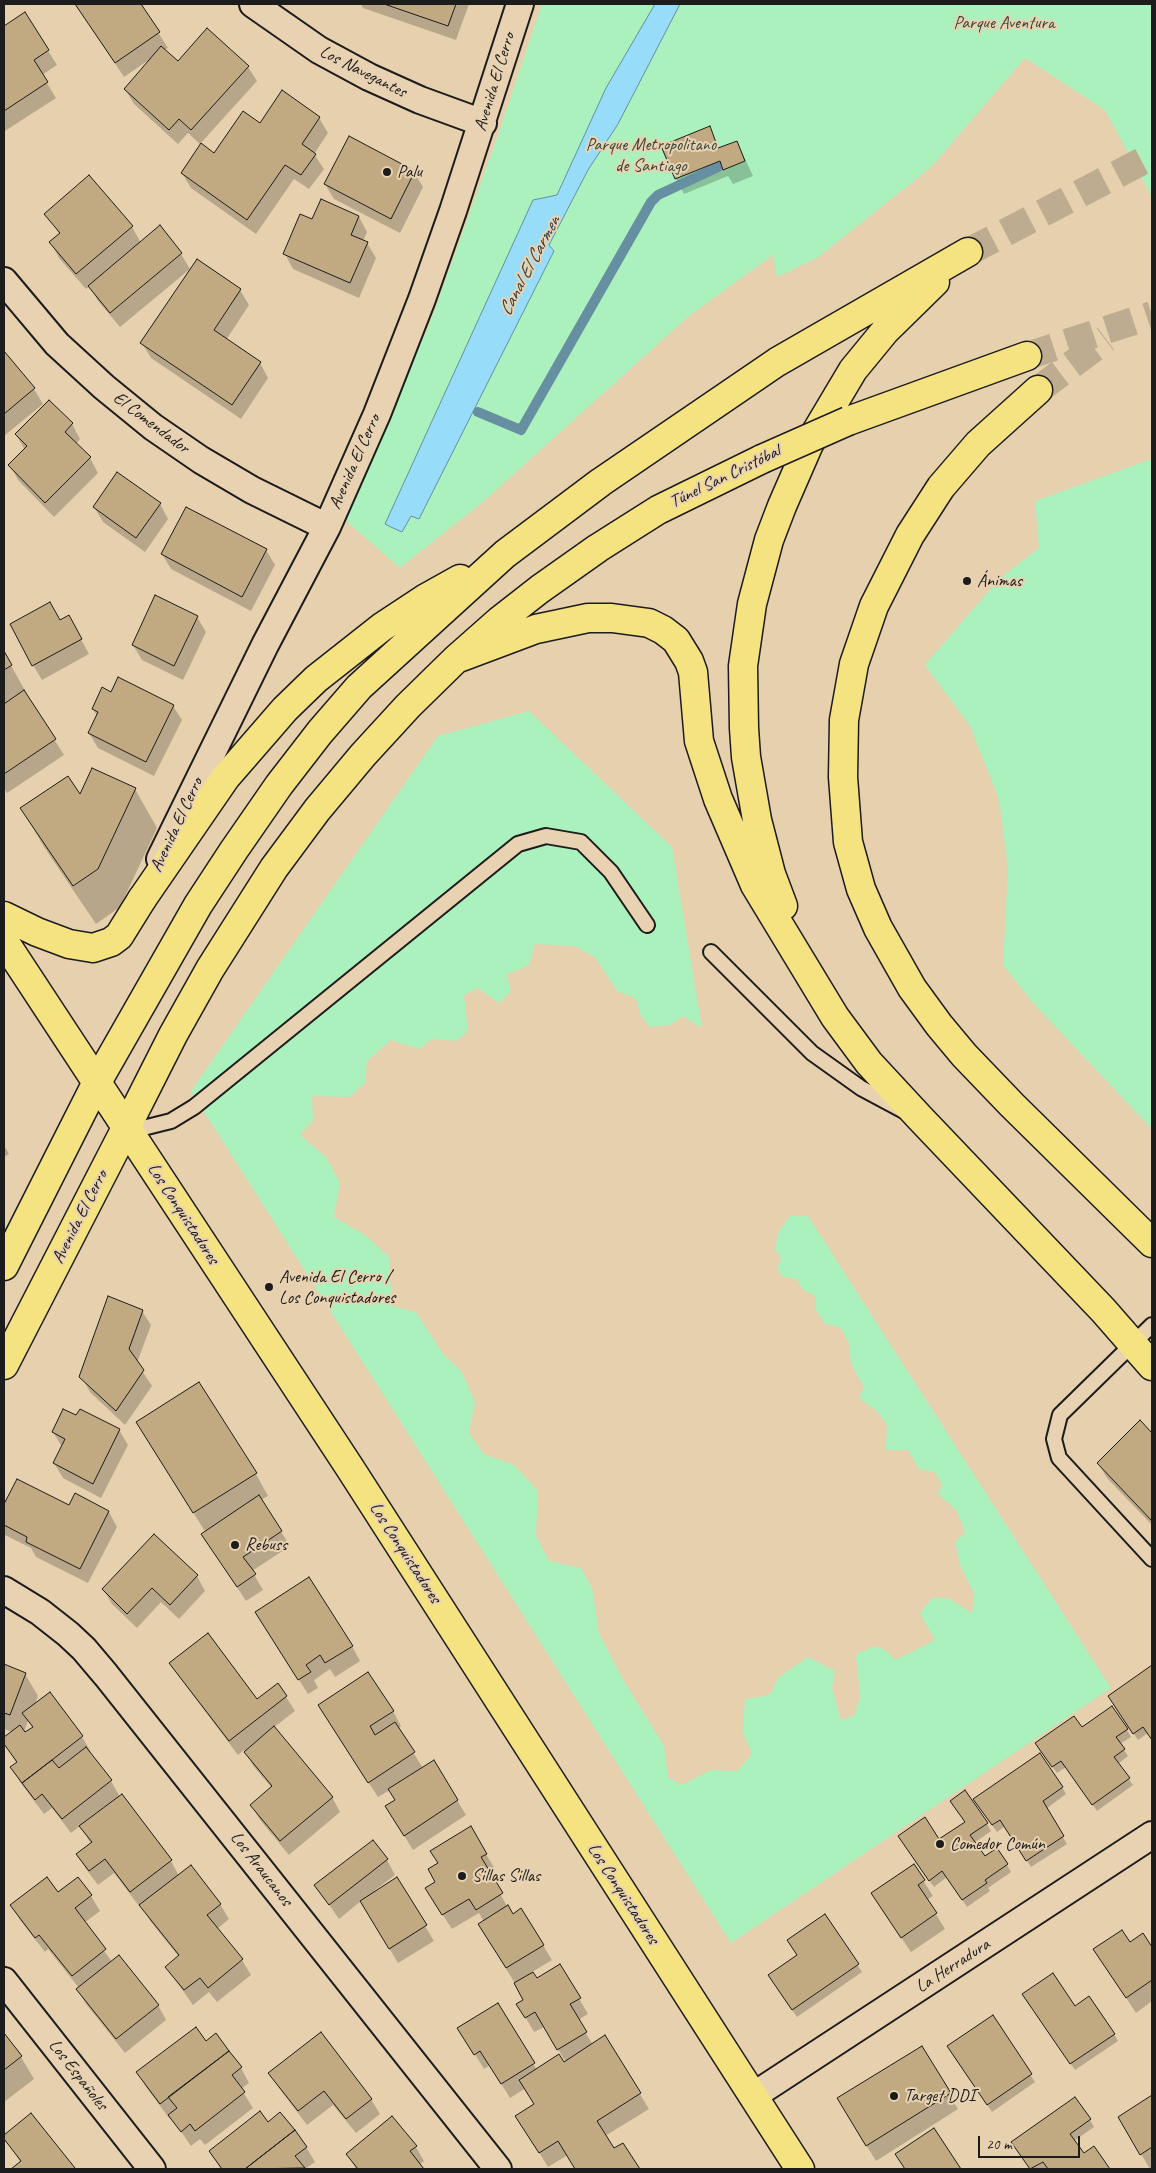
<!DOCTYPE html>
<html>
<head>
<meta charset="utf-8">
<style>
  body { margin:0 }
  #map { position:relative; width:1156px; height:2173px; overflow:hidden; background:#e7d0ad; font-family:Caveat,sans-serif }
  canvas { display:block }
  .frame { position:absolute; inset:0; border:5px solid #1c1c1c; pointer-events:none }
  .scale { position:absolute; left:978px; top:2136px; width:102px; height:22px; box-sizing:border-box; border:2px solid #1c1c1c; border-top:0; padding-left:6px; font-size:15px; line-height:18px; white-space:nowrap; color:#1c1c1c; -webkit-text-stroke:4px #e8d2b2; paint-order:stroke }
</style>
</head>
<body>
<div id="map">
<canvas width="1156" height="2173"></canvas>
<div class="frame"></div>
<div class="scale">20 m</div>
</div>
<script>
const g = document.querySelector('canvas').getContext('2d');
g.lineJoin = 'round';
function paint(path, color) {
  g.fillStyle = color;
  g.fill(path, 'evenodd');
}
function shape(rows) {
  const path = new Path2D();
  for (const r of rows) {
    path.moveTo(r[0], r[1]);
    for (let i = 2; i < r.length; i += 2) path.lineTo(r[i], r[i + 1]);
  }
  return path;
}
function stroke(path, color, width, dash) {
  g.strokeStyle = color;
  g.lineWidth = width;
  g.lineCap = dash ? 'butt' : 'round';
  g.setLineDash(dash || []);
  g.stroke(path);
}
function drawText(font, color, halo, rows, align = 'center') {
  g.font = font + ' Caveat,sans-serif';
  g.lineWidth = 4;
  g.setLineDash([]);
  g.textBaseline = 'middle';
  g.strokeStyle = halo;
  g.fillStyle = color;
  for (const [text, x, y, turn = 0] of rows) {
    g.save();
    g.translate(x, y);
    g.rotate((+turn || 0) * Math.PI / 180);
    g.textAlign = isNaN(turn) ? turn : align;
    if (halo) g.strokeText(text, 0, 0);
    g.fillText(text, 0, 0);
    g.restore();
  }
}
paint(shape([
  [542,4,1152,4,1152,197,1105,110,1025,58,933,165,914,181,817,258,777,277,773,255,689,316,484,501,400,568,344,519,431,320,496,141],
  [1152,459,1152,1129,1034,1004,1003,965,1008,869,999,799,970,726,925,665,1000,578,1039,548,1035,501],
  [529,711,672,847,702,1028,683,1016,670,1025,650,1027,641,1016,636,999,617,991,596,958,575,946,535,944,529,965,506,975,511,991,499,1003,478,988,464,995,468,1031,456,1041,432,1039,419,1049,391,1040,367,1061,365,1083,349,1097,312,1096,313,1120,300,1135,326,1157,340,1183,334,1217,365,1235,389,1257,392,1306,416,1312,444,1355,462,1372,475,1402,469,1433,484,1454,514,1465,538,1491,536,1535,549,1561,581,1568,592,1588,599,1633,621,1676,664,1746,668,1777,682,1785,711,1770,737,1771,752,1754,743,1733,745,1699,764,1696,771,1693,778,1678,808,1657,835,1671,832,1688,841,1720,855,1715,860,1695,856,1654,876,1646,887,1651,895,1660,935,1640,920,1613,932,1598,948,1598,972,1613,974,1592,961,1568,955,1542,965,1532,957,1511,938,1494,942,1485,935,1472,919,1469,908,1450,886,1450,887,1425,878,1412,859,1398,864,1387,851,1364,849,1343,840,1327,825,1324,815,1308,816,1296,803,1290,797,1279,783,1277,777,1268,781,1259,775,1249,779,1231,790,1216,808,1216,1111,1688,731,1943,191,1091,438,736]
]), '#abf1bd');
const water = shape([
  [655,4,680,4,618,124,588,170,549,245,554,251,419,519,411,516,402,532,393,528,385,524,533,200,557,195,606,88,655,4]
]);
paint(water, '#97dcf9');
stroke(water, '#668fa1', 1);
paint(shape([
  [76,4,140,4,168,48,164,50,178,63,248,67,257,81,200,144,215,155,260,125,283,92,319,118,328,133,314,154,324,169,309,189,294,179,256,234,191,188,182,173,201,145,188,133,178,144,134,104,125,89,150,59,124,77],
  [361,4,469,4,456,40,363,8],
  [25,14,57,65,42,75,56,98,5,131,4,28],
  [709,128,720,149,737,142,753,176,733,184,728,176,684,194,676,179,663,146],
  [414,172,423,187,400,233,334,199,325,184],
  [46,214,132,227,141,243,160,227,181,254,190,269,120,327,98,301,89,286,86,289,59,258,51,243,60,235],
  [359,217,367,232,363,241,367,243,376,258,359,298,293,269,285,254,313,221],
  [240,290,249,305,226,340,260,363,268,378,241,419,151,358,142,343],
  [4,353,34,389,43,404,4,436],
  [72,424,80,439,76,444,90,458,98,473,54,517,18,480,10,465,25,450,16,435],
  [160,504,168,519,145,552,103,522,94,507],
  [266,550,275,565,251,611,171,569,162,554],
  [197,617,206,632,183,680,142,660,133,645],
  [60,622,77,632,89,654,42,680,33,665],
  [4,653,27,694,26,695,64,755,7,793,4,788],
  [112,694,173,706,182,720,154,776,98,748,89,733,97,716,93,709],
  [135,789,157,828,120,907,96,924,44,847,22,809],
  [4,1145,9,1154,4,1157],
  [142,1311,151,1325,137,1363,152,1386,125,1425,90,1392,81,1376],
  [77,1417,119,1430,128,1445,101,1498,63,1478,54,1463,62,1447,53,1432],
  [1140,1422,1152,1435,1152,1525,1107,1478,1098,1463],
  [151,1445,256,1474,268,1496,261,1500,290,1546,252,1571,263,1590,246,1601,212,1549,206,1533],
  [17,1481,69,1507,75,1495,109,1512,117,1527,88,1583,36,1557,31,1548,5,1535,4,1507],
  [197,1576,205,1591,179,1619,161,1602,137,1628,112,1604,103,1589],
  [265,1627,352,1646,360,1661,335,1677,330,1669,314,1680,318,1688,308,1694],
  [171,1663,257,1701,286,1697,295,1711,273,1728,332,1797,340,1812,289,1855,260,1820,251,1805,272,1788,254,1767,244,1750,238,1755,180,1678],
  [4,1666,25,1674,38,1696,35,1705,50,1694,82,1737,91,1752,89,1753,111,1781,120,1797,122,1796,171,1861,179,1876,220,1904,229,1919,217,1929,242,1960,251,1975,217,2002,209,1992,193,2005,166,1967,179,1957,150,1921,141,1905,139,1906,114,1873,98,1885,86,1869,77,1854,91,1844,80,1826,71,1833,52,1808,44,1814,20,1782,12,1767,17,1764,4,1742,4,1739,12,1732,4,1729],
  [28,1721,33,1728,23,1735],
  [1152,1666,1152,1739,1148,1733,1138,1740,1109,1696],
  [319,1706,393,1711,401,1726,398,1729,423,1768,457,1800,466,1815,413,1850,395,1821,396,1800,390,1790,378,1797],
  [1081,1728,1127,1730,1131,1737,1120,1744,1128,1756,1118,1764,1133,1785,1097,1811,1066,1767,1057,1773,1041,1751],
  [1062,1787,1066,1794,1046,1809,1067,1844,1031,1867,1005,1826,997,1832,979,1807],
  [966,1823,987,1824,991,1831,974,1843,984,1858,1007,1865,1011,1872,988,1888,990,1891,967,1907,947,1877,934,1887,904,1843,939,1841],
  [470,1828,495,1869,489,1873,509,1910,543,1945,552,1960,532,1972,537,1980,560,1966,588,2014,578,2020,593,2045,605,2037,649,2109,605,2136,614,2149,623,2144,638,2169,576,2169,568,2155,548,2167,526,2131,536,2105,526,2088,510,2098,490,2065,484,2069,468,2043,497,2004,537,2070,566,2062,544,2027,534,2032,518,2004,525,2000,488,1939,484,1922,479,1913,452,1929,435,1903,439,1864],
  [387,1860,395,1875,374,1891,425,1926,434,1941,398,1963,361,1901,339,1919,316,1886],
  [914,1866,933,1896,927,1900,945,1929,911,1952,872,1894],
  [58,1894,91,1896,100,1911,84,1923,112,1962,158,2005,166,2020,125,2053,86,2004,78,1990,79,1988,48,1949,45,1952,20,1920,12,1906],
  [825,1916,862,1972,797,2017,774,1983,799,1956],
  [1143,1935,1152,1949,1152,2001,1136,2013,1104,1964],
  [1028,2002,1075,2008,1114,2034,1118,2041,1075,2070],
  [992,2017,1035,2082,992,2112,953,2053],
  [4,2035,21,2057,34,2079,4,2102],
  [206,2043,241,2068,249,2083,241,2089,253,2108,205,2145,200,2139,191,2146,171,2117,169,2118,146,2087,138,2072],
  [921,2047,958,2109,876,2161,847,2114],
  [270,2073,371,2099,380,2114,356,2133,333,2105,307,2125,279,2088],
  [1152,2097,1152,2167,1150,2169,1119,2117],
  [31,2115,74,2169,13,2169,21,2163,4,2137],
  [1090,2120,1094,2127,1074,2141,1083,2155,1093,2148,1108,2169,1031,2169,1017,2149],
  [268,2123,306,2147,315,2162,305,2169,221,2169,210,2152],
  [934,2130,959,2169,905,2169,897,2154],
  [416,2147,424,2161,419,2165,422,2169,356,2169,348,2154]
]), '#0003');
stroke(shape([
  [478,412,521,430,651,202,658,195,718,167]
]), '#668fa1', 10);
const building = shape([
  [75,4,141,4,160,32,115,63,75,4],
  [384,4,456,4,448,26,384,4],
  [25,12,49,50,34,60,48,82,4,111,4,26,25,12],
  [207,28,249,66,191,130,179,119,169,130,124,89,161,46,178,61,207,28],
  [282,90,320,117,302,144,316,154,301,175,285,165,247,220,181,173,201,143,214,153,243,111,260,123,282,90],
  [710,126,718,148,737,141,745,161,723,170,720,161,675,179,661,146,710,126],
  [349,136,415,171,391,219,324,184,349,136],
  [89,175,133,226,76,274,49,242,60,233,44,214,89,175],
  [321,199,359,216,351,235,368,242,350,283,283,254,300,214,312,219,321,199],
  [160,225,182,253,110,313,88,286,160,225],
  [197,259,241,289,214,330,261,362,232,405,140,343,197,259],
  [4,351,35,388,4,414,4,351],
  [49,400,73,423,65,432,91,457,45,503,8,465,27,446,15,434,49,400],
  [117,472,161,503,136,538,93,507,117,472],
  [186,507,267,549,242,597,161,554,186,507],
  [155,595,198,616,174,666,132,645,155,595],
  [50,602,60,620,69,615,82,639,32,666,10,624,50,602],
  [4,651,12,665,4,670,4,651],
  [118,677,174,705,146,762,88,733,98,712,92,709,102,687,111,692,118,677],
  [24,690,56,739,4,774,4,704,24,690],
  [92,768,136,788,98,869,73,886,20,808,68,776,80,794,92,768],
  [108,1296,143,1310,129,1349,144,1370,116,1411,79,1377,108,1296],
  [199,1382,257,1473,193,1513,136,1422,199,1382],
  [63,1409,76,1415,80,1409,120,1429,93,1484,53,1463,65,1439,52,1432,63,1409],
  [1140,1420,1152,1433,1152,1521,1097,1463,1140,1420],
  [17,1479,69,1505,75,1493,109,1511,80,1569,26,1542,27,1537,4,1525,4,1504,17,1479],
  [259,1495,282,1531,243,1557,256,1574,237,1587,201,1534,259,1495],
  [154,1534,198,1575,170,1605,152,1588,127,1614,102,1589,154,1534],
  [309,1577,353,1646,325,1663,320,1655,306,1665,311,1672,298,1680,255,1612,309,1577],
  [208,1633,257,1699,278,1683,287,1696,229,1741,169,1663,208,1633],
  [4,1664,26,1673,10,1715,4,1713,4,1664],
  [1152,1665,1152,1740,1143,1727,1133,1734,1108,1696,1152,1665],
  [368,1672,394,1711,370,1726,375,1735,395,1722,415,1752,368,1783,318,1705,368,1672],
  [50,1692,83,1736,22,1783,10,1767,17,1762,4,1744,4,1737,20,1725,25,1732,33,1727,22,1713,50,1692],
  [1112,1706,1128,1729,1116,1737,1125,1749,1114,1757,1130,1778,1092,1805,1061,1761,1052,1767,1035,1743,1074,1716,1082,1727,1112,1706],
  [274,1726,333,1797,280,1841,250,1805,272,1786,244,1752,274,1726],
  [86,1747,112,1780,62,1819,42,1794,35,1800,22,1783,52,1760,59,1768,86,1747],
  [1040,1753,1063,1787,1043,1801,1064,1836,1026,1861,1000,1820,992,1825,973,1799,1040,1753],
  [434,1760,458,1800,404,1836,385,1806,395,1800,388,1789,434,1760],
  [965,1790,988,1823,970,1835,985,1856,997,1848,1008,1864,985,1880,987,1883,962,1900,942,1871,929,1881,898,1836,925,1817,939,1839,965,1822,950,1801,965,1790],
  [122,1794,172,1860,130,1892,105,1859,89,1871,76,1854,92,1842,79,1826,122,1794],
  [471,1826,487,1854,481,1857,503,1893,476,1910,469,1899,442,1915,425,1888,435,1882,428,1869,438,1863,430,1851,471,1826],
  [373,1840,388,1859,329,1905,314,1885,373,1840],
  [914,1864,925,1880,918,1885,937,1913,901,1938,871,1893,914,1864],
  [191,1865,221,1904,207,1915,243,1959,208,1988,200,1978,184,1990,165,1967,179,1955,139,1905,191,1865],
  [47,1877,58,1892,78,1877,92,1895,75,1908,106,1949,72,1976,39,1935,35,1938,10,1905,47,1877],
  [397,1877,427,1925,389,1949,360,1901,397,1877],
  [508,1905,513,1914,521,1908,544,1945,506,1968,478,1924,508,1905],
  [825,1914,859,1964,792,2010,768,1975,797,1955,787,1940,825,1914],
  [1122,1930,1130,1942,1143,1933,1152,1947,1152,1980,1126,1998,1093,1949,1122,1930],
  [119,1955,159,2005,116,2039,76,1989,119,1955],
  [560,1964,581,1998,570,2004,587,2032,557,2050,535,2012,525,2018,516,2004,523,2000,514,1983,533,1972,537,1978,560,1964],
  [1053,1973,1075,2006,1089,1996,1115,2034,1070,2064,1022,1994,1053,1973],
  [498,2003,535,2063,501,2084,480,2051,474,2055,457,2028,498,2003],
  [993,2015,1032,2074,987,2105,947,2046,993,2015],
  [196,2027,206,2041,216,2033,229,2051,160,2104,136,2072,196,2027],
  [321,2032,372,2099,346,2119,324,2091,298,2111,268,2073,321,2032],
  [4,2033,22,2056,4,2070,4,2033],
  [605,2035,641,2093,597,2121,614,2148,623,2143,640,2169,575,2169,558,2141,539,2153,515,2116,534,2104,519,2080,559,2054,564,2062,605,2035],
  [922,2046,951,2093,866,2146,837,2098,922,2046],
  [229,2051,242,2067,232,2075,245,2092,195,2131,190,2124,181,2132,168,2115,177,2108,168,2097,229,2051],
  [1152,2095,1152,2147,1140,2155,1118,2117,1152,2095],
  [1075,2097,1091,2119,1070,2134,1084,2153,1094,2146,1110,2169,1048,2169,1043,2162,1030,2169,1011,2142,1075,2097],
  [260,2111,268,2122,280,2112,295,2130,245,2169,222,2169,209,2151,260,2111],
  [31,2113,75,2168,73,2169,11,2169,21,2161,4,2139,4,2135,31,2113],
  [392,2116,417,2146,410,2151,424,2169,358,2169,346,2154,392,2116],
  [934,2128,961,2169,905,2169,895,2154,934,2128],
  [295,2130,307,2147,295,2156,305,2168,245,2169,295,2130]
]);
paint(building, '#c1aa82');
stroke(building, '#1c1c1c', 1);
stroke(shape([
  [968,252,1152,156],
  [1027,356,1152,315],
  [1038,390,1106,339]
]), '#beac90', 28, [28, 14]);
const lane = shape([
  [711,952,812,1053,861,1088,904,1111],
  [126,1128,147,1127,171,1121,194,1107,518,844,546,836,581,842,611,872,647,925],
  [1152,1325,1060,1415,1054,1439,1059,1458,1152,1559]
]);
const street = shape([
  [253,4,319,50,369,77,420,100,483,123],
  [4,281,57,344,104,387,153,427,201,460,252,490,327,527],
  [160,859,265,645,327,527,377,414,422,299,453,211,520,4],
  [4,1590,40,1612,68,1634,84,1649,106,1675,498,2169],
  [4,1981,152,2169],
  [753,2096,1152,1835]
]);
const primary = shape([
  [4,916,37,932,69,944,93,948,111,942,119,936,142,899],
  [4,941,350,1468,800,2169],
  [4,1266,97,1082],
  [4,1365,126,1128]
]);
const highway = shape([
  [1038,390,978,444,941,487,910,535,874,606,854,664,844,720,843,777,848,842,861,889,878,928,912,988,939,1025,964,1055,1012,1105,1152,1243],
  [848,421,1027,356],
  [456,659,536,629,588,618,612,618,649,623,663,630,676,640,689,661,693,672,699,741,718,799,755,885,835,1017,869,1063,920,1118,1103,1310,1152,1366],
  [142,899,226,777,285,709,316,679,382,627,426,598,460,579],
  [783,906,771,874,757,820,746,757,744,728,743,666,752,604,769,540,782,506,809,444,853,370,885,331,935,282],
  [97,1082,198,905,234,850,279,785,320,732,359,687,505,554,601,482,777,362,968,252],
  [126,1128,173,1035,210,969,274,868,317,810,363,755,408,706,456,659,499,621,540,589,598,548,658,510,762,459]
]);
stroke(lane, '#1c1c1c', 18);
stroke(street, '#1c1c1c', 30);
stroke(primary, '#1c1c1c', 31);
stroke(highway, '#1c1c1c', 31);
stroke(lane, '#e8d2b2', 14);
stroke(street, '#e8d2b2', 26);
stroke(primary, '#f5e382', 28);
stroke(highway, '#f5e382', 28);
const highwayBridge = shape([
  [762,459,848,421]
]);
stroke(highwayBridge, '#1c1c1c', 31, []);
stroke(highwayBridge, '#f5e382', 28);
for (const [x, y, r, color] of [
  [387,172,5,"#1c1c1c"],
  [967,581,5,"#1c1c1c"],
  [269,1287,5,"#1c1c1c"],
  [235,1545,5,"#1c1c1c"],
  [940,1844,5,"#1c1c1c"],
  [462,1876,5,"#1c1c1c"],
  [894,2096,5,"#1c1c1c"]
]) {
  const dot = new Path2D();
  dot.arc(x, y, r, 0, 2 * Math.PI);
  g.fillStyle = color;
  g.fill(dot);
  stroke(dot, '#e8d2b2', 2);
}
drawText('18px', '#39473c', '#e8d2b2', [
  ["Parque Aventura",1004,23],
  ["Parque Metropolitano",651,145],
  ["de Santiago",651,166]
]);
drawText('18px', '#1c1c1c', '#e8d2b2', [
  ["Los Navegantes",363,72,27],
  ["Avenida El Cerro",495,82,-73],
  ["El Comendador",151,423,37],
  ["Avenida El Cerro",355,462,-66],
  ["Túnel San Cristóbal",725,477,-26],
  ["Avenida El Cerro",177,825,-65],
  ["Los Conquistadores",183,1214,57],
  ["Avenida El Cerro",80,1217,-63],
  ["Los Conquistadores",405,1553,57],
  ["Los Araucanos",261,1869,52],
  ["Los Conquistadores",623,1894,57],
  ["La Herradura",953,1966,-33],
  ["Los Españoles",78,2075,52]
]);
drawText('18px', '#1c1c1c', '#e8d2b2', [
  ["Palu",397,172],
  ["Ánimas",977,581],
  ["Avenida El Cerro /",279,1277],
  ["Los Conquistadores",279,1298],
  ["Rebuss",245,1545],
  ["Comedor Común",950,1844],
  ["Sillas Sillas",472,1876],
  ["Target DDI",904,2096]
], 'left');
drawText('italic 19px', '#354248', '#e8d2b2', [
  ["Canal El Carmen",530,266,-62]
]);
</script>
</body>
</html>
